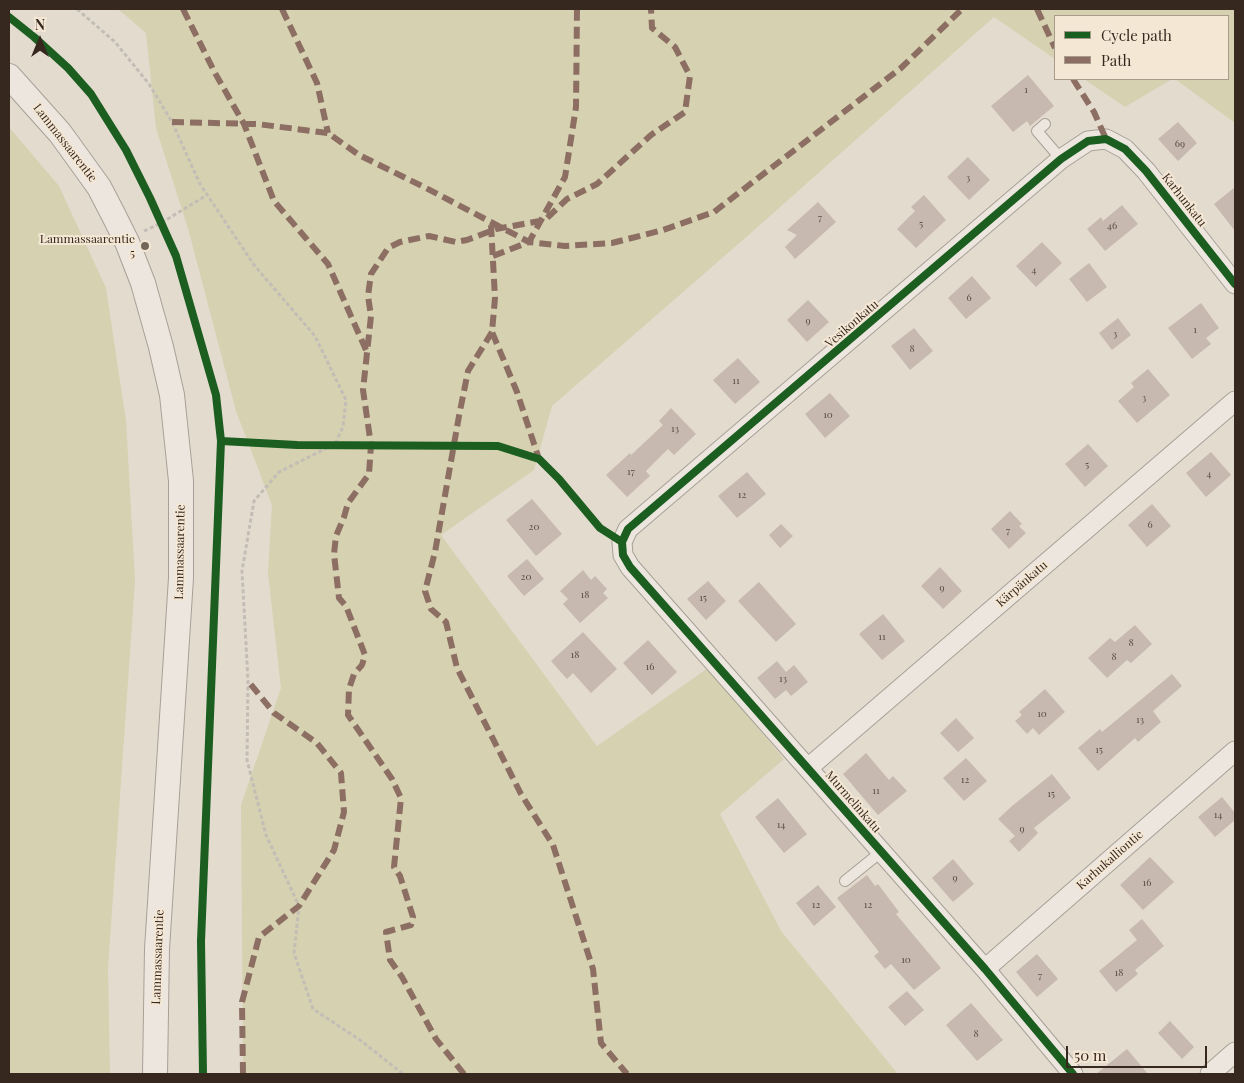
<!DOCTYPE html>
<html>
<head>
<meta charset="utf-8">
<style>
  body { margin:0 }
  #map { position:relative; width:1244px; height:1083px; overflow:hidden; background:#e3dbce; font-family:"Playfair Display",serif }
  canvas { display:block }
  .frame { position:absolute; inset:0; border:10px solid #37281f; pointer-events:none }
  .legend { position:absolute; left:1054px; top:15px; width:175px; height:65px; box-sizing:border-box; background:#f4e7d4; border:1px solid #a89b8c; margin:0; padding:6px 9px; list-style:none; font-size:15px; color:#37281f }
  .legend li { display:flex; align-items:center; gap:10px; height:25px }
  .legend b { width:25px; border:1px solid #a89b8c }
  .north { position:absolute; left:15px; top:15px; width:50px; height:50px; -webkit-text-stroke:4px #f4e7d4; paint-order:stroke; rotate:0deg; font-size:14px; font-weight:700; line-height:20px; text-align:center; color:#37281f }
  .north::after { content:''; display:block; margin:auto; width:18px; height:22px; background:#37281f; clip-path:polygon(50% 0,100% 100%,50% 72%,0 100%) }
  .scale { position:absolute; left:1066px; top:1046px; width:141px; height:22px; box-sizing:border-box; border:2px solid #37281f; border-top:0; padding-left:6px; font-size:15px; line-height:18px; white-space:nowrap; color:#37281f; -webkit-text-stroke:4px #f4e7d4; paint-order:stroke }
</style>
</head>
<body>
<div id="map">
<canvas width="1244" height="1083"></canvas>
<div class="frame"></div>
<ul class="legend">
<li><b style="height:6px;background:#1b5e20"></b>Cycle path</li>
<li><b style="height:6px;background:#8d6e63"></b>Path</li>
</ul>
<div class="north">N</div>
<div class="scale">50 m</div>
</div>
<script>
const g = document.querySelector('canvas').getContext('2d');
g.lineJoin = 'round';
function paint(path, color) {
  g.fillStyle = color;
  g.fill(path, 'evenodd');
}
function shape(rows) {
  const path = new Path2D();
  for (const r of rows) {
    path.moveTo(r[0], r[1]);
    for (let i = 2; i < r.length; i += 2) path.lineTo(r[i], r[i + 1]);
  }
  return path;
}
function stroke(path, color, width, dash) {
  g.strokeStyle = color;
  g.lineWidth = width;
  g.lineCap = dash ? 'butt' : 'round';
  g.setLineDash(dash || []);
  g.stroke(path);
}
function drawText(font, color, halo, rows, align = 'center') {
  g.font = font + ' "Playfair Display",serif';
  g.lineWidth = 4;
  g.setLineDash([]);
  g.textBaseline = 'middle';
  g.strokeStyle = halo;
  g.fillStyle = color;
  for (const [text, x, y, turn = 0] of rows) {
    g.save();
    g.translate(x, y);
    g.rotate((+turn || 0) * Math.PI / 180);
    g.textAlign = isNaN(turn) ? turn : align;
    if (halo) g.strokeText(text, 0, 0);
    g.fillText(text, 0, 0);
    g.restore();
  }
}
paint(shape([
  [118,9,1235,9,1235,123,1175,79,1228,79,1228,16,1055,16,1055,59,994,17,752,232,552,406,534,470,441,535,597,746,708,668,784,759,720,814,781,931,898,1074,243,1074,241,805,281,688,268,573,272,505,236,411,189,232,156,128,146,33],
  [1084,79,1172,79,1125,107],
  [9,127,59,186,106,288,126,421,135,581,108,968,110,1074,9,1074]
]), '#d5d1b1');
paint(shape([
  [1028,75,1054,106,1030,126,1027,121,1013,132,991,106],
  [1178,122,1197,143,1178,161,1158,139],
  [968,157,990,180,969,200,947,177],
  [1235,187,1235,231,1214,204],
  [924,195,946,220,916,248,897,229,915,211,911,207],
  [818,202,836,222,795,259,785,247,797,235,787,230],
  [1122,205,1138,224,1105,251,1087,229,1101,217,1103,221],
  [1042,242,1062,263,1036,287,1016,266],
  [1089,263,1107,287,1087,302,1069,279],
  [972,276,991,298,966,319,948,298],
  [808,300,829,322,807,342,787,320],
  [1201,303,1219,328,1206,338,1211,344,1192,359,1168,328],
  [1118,318,1131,335,1112,350,1099,333],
  [914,328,933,351,910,370,891,346],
  [738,358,760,382,735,404,713,380],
  [1148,369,1170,395,1137,423,1118,401,1134,387,1131,383],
  [830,393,850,416,825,438,805,414],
  [671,408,696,434,674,455,668,449,646,471,650,476,627,497,606,475,630,453,631,455,663,425,659,421],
  [1088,444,1108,466,1085,487,1065,464],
  [1211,452,1231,475,1206,497,1186,473],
  [747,472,766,494,737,518,718,496],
  [532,499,562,534,536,556,506,520],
  [1152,504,1171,526,1147,547,1128,525],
  [1010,511,1022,524,1019,526,1026,533,1009,549,991,529],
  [781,524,793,536,780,548,769,535],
  [527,559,544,579,524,596,507,576],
  [940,567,962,591,943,609,921,586],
  [583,570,591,580,595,576,607,589,603,593,608,598,580,623,563,604,568,599,560,591],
  [708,581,726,601,706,620,687,599],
  [759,582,796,624,776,642,738,601],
  [883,614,905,641,882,660,859,634],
  [1135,625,1152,644,1131,663,1127,660,1107,678,1088,658,1110,638,1115,642],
  [583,632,617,669,591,693,573,673,567,679,551,661],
  [648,640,677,672,652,695,623,663],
  [777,661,786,672,794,665,808,682,791,696,786,690,775,699,757,678],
  [1172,674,1182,686,1153,711,1161,722,1138,742,1135,738,1098,771,1078,748,1100,729,1102,732],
  [1045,689,1065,712,1039,735,1033,728,1027,734,1015,721,1022,715,1019,712],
  [956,718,974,738,958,752,940,733],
  [866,753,889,780,893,776,907,791,878,815,843,774],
  [966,758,987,781,964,801,943,778],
  [1052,774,1071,798,1034,828,1038,833,1019,852,1009,841,1015,836,998,819,1012,806],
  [1222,797,1235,813,1235,820,1215,837,1198,817],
  [778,798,807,834,784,853,755,817],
  [1150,857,1174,882,1143,910,1120,885],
  [953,859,974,884,953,902,932,878],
  [867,875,875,886,878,884,899,912,896,914,941,968,914,990,891,964,885,969,874,956,879,952,837,898],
  [818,885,836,907,814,926,796,903],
  [1142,919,1164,946,1135,970,1138,974,1116,992,1099,971,1137,940,1129,930],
  [1037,954,1058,979,1037,997,1016,972],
  [907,991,924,1010,905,1026,888,1007],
  [971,1003,1003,1040,977,1061,946,1025],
  [1170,1021,1194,1047,1182,1059,1158,1033],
  [1127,1049,1148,1074,1096,1074]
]), '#c7b9af');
const service = shape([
  [1045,124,1037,131,1061,159],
  [845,881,881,852]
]);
const minor = shape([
  [808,768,1235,401],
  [985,969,1235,751],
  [1073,1074,985,969,630,567,623,555,622,542,628,529,1061,159,1088,141,1106,139,1125,149,1146,171,1235,284],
  [1210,1074,1235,1052]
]);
const tertiary = shape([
  [9,76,60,133,99,187,113,214,127,242,143,283,161,347,172,395,181,481,181,578,157,949,155,1074]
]);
stroke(service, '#a8a097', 12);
stroke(minor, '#a8a097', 21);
stroke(tertiary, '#a8a097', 26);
stroke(shape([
  [77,9,115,42,149,84,172,122,200,184,254,265,315,336,346,400,343,427,335,444,279,472,254,501,242,571,248,681,247,760,266,835,299,906,294,953,313,1009,360,1040,403,1074],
  [144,231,161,223,207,195]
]), '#c4bdb6', 3, [4, 2.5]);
stroke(service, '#ece6df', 10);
stroke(minor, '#ece6df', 19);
stroke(tertiary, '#ece6df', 24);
stroke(shape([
  [183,9,215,73,244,124,274,201,328,264,366,350],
  [282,9,317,83,328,133],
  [1037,9,1055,48],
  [1073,79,1094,112,1106,139],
  [172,122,257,124,328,133,359,155,426,188,529,242,565,246,612,243,663,230,714,212,901,68,962,9],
  [491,225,495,298,492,332,517,392,539,459],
  [493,256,529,242,565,177,576,107,577,9],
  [492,332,468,371,459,416,435,552,425,591,431,609,446,622,457,668,521,794,553,845,593,969,601,1043,627,1074],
  [243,1074,242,1002,259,937,299,906,334,850,344,812,341,773,317,743,274,713,248,681],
  [464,1074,436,1039,402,977,390,960,386,932,411,925,413,917,400,876,394,867,401,798,392,779,348,715,349,689,354,674,362,665,365,655,346,606,339,598,334,554,336,536,344,517,348,503,369,474,371,445,363,390,371,316,368,296,371,274,388,248,400,242,429,236,456,242,467,240,496,229,545,220,567,199,597,184,651,135,685,112,690,76,675,47,652,28,651,9]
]), '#8d6e63', 6, [12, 6]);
stroke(shape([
  [9,17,34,37,68,68,91,94,126,150,150,198,176,256,216,395,221,441,201,941,203,1074],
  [221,441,297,445,498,446,539,459,559,479,600,528,622,542],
  [1073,1074,985,969,630,567,623,555,622,542,628,529,1061,159,1088,141,1106,139,1125,149,1146,171,1235,284]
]), '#1b5e20', 8);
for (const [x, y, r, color] of [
  [145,246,5,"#73675c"]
]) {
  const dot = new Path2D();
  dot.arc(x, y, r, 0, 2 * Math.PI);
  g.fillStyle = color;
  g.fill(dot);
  stroke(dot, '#f4e7d4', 2);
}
drawText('10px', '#5b4c43', null, [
  ["1",1026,90],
  ["69",1180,144],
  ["3",968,178],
  ["7",820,218],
  ["5",921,224],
  ["46",1112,226],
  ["4",1034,270],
  ["6",969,298],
  ["9",808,321],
  ["1",1195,330],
  ["3",1115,334],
  ["8",912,349],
  ["11",736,381],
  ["3",1144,398],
  ["10",828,415],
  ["13",675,429],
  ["5",1087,465],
  ["17",631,472],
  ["4",1209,474],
  ["12",742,495],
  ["6",1150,525],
  ["20",534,527],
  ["7",1008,531],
  ["20",526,577],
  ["9",942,588],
  ["18",585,595],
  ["15",703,598],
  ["11",882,637],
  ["8",1131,643],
  ["18",575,655],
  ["8",1114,657],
  ["16",650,667],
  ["13",783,679],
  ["10",1042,714],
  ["13",1140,720],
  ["15",1099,750],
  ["12",965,780],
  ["11",876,791],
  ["15",1051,794],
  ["14",1218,815],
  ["14",781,825],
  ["9",1022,829],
  ["9",955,878],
  ["16",1147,883],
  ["12",816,905],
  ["12",868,905],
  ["10",906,960],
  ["18",1119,973],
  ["7",1040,976],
  ["8",976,1034]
]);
drawText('12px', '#37281f', '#f4e7d4', [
  ["Lammassaarentie",65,143,52],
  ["Karhunkatu",1184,200,52],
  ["Vesikonkatu",852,324,-41],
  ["Lammassaarentie",180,552,-89],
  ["Kärpänkatu",1022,584,-41],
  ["Murmelinkatu",853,802,49],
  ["Karhukalliontie",1110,860,-41],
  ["Lammassaarentie",158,957,-88]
]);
drawText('12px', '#37281f', '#f4e7d4', [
  ["Lammassaarentie",135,239],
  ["5",135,253]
], 'right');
</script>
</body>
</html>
